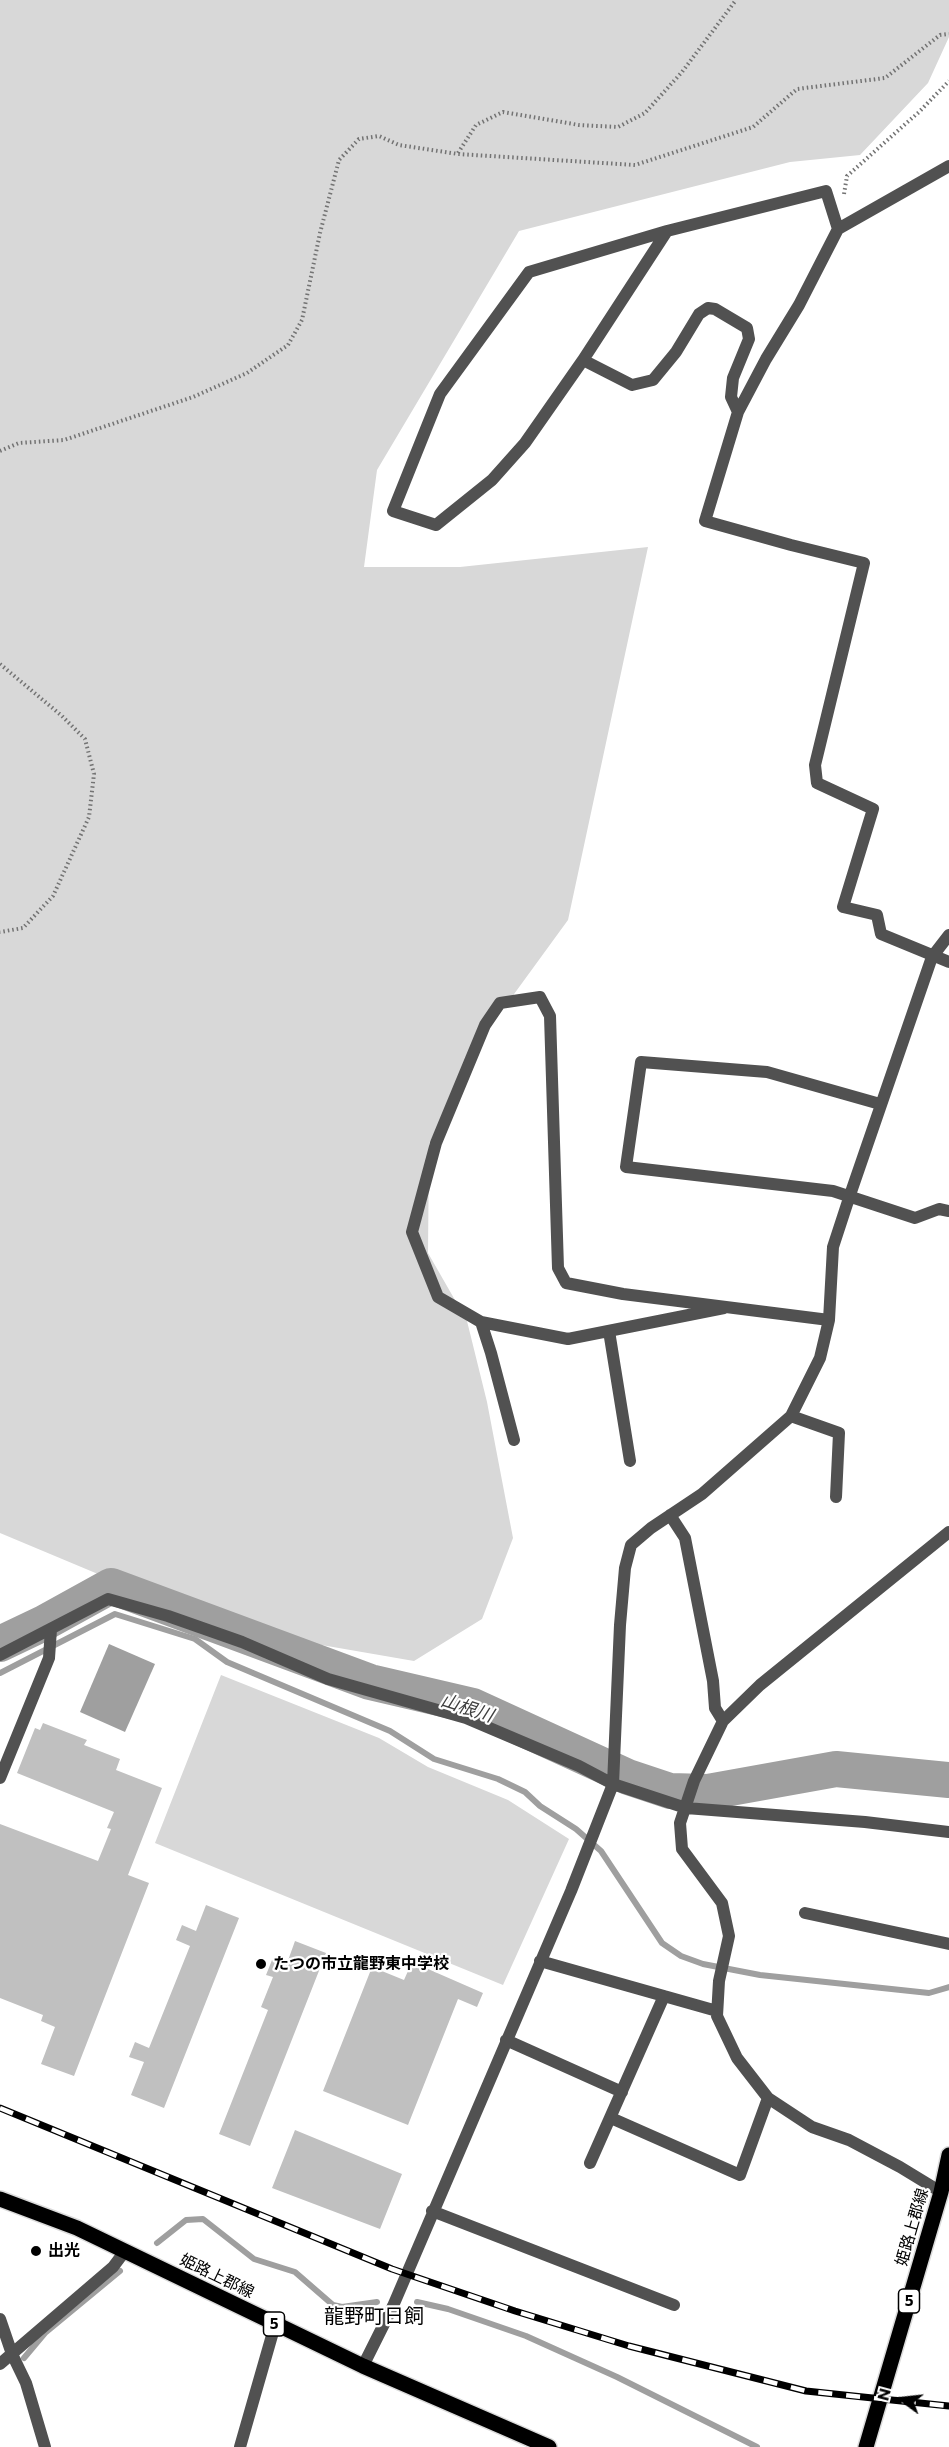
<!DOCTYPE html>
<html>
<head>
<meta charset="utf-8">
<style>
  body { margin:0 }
  #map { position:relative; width:949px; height:2447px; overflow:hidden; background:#fff; font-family:Commissioner,sans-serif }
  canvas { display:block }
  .north { position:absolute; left:871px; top:2369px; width:60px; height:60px; -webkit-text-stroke:4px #fff; paint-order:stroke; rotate:285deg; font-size:16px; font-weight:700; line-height:24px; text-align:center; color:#000 }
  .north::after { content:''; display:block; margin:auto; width:21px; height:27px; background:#000; clip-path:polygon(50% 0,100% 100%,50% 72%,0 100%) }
</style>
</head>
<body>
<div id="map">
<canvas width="949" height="2447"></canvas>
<div class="north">N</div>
</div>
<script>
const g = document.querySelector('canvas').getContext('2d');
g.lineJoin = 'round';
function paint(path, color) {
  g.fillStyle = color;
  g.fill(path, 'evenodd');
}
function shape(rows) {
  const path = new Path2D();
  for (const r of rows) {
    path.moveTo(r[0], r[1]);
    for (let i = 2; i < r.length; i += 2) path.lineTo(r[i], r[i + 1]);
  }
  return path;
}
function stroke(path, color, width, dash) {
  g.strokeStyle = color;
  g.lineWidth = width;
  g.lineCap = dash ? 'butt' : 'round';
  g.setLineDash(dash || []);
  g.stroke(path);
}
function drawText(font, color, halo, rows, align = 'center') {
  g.font = font + ' Commissioner,"Noto Sans JP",sans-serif';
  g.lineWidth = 4.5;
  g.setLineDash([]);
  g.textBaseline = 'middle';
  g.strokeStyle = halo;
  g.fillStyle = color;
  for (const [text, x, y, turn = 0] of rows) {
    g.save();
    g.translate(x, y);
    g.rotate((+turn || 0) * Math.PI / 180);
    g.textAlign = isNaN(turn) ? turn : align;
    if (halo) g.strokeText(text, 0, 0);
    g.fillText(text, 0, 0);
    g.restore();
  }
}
paint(shape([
  [0,0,949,0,949,37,928,83,860,155,790,162,519,231,377,470,364,567,460,567,648,547,568,920,474,1049,429,1144,428,1253,467,1321,487,1402,513,1538,482,1619,414,1661,252,1633,203,1618,0,1533],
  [221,1675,379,1738,428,1767,508,1800,569,1839,503,1985,155,1843]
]), '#d8d8d8');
paint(shape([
  [109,1644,155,1664,125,1732,80,1712]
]), '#9f9f9f');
stroke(shape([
  [0,1673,115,1614,195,1639,227,1662,390,1731,434,1759,498,1779,525,1792,540,1806,576,1829,601,1851,662,1943,681,1956,703,1964,760,1975,929,1993,949,1987],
  [157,2243,186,2220,203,2219,254,2259,295,2272,333,2305,342,2307,377,2302],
  [417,2302,448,2309,526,2336,617,2377,757,2447],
  [24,2358,45,2333,120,2271]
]), '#9f9f9f', 6);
stroke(shape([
  [0,1644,44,1623,111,1586,370,1682,473,1706,628,1777,670,1791,708,1792,836,1769,949,1780]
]), '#9f9f9f', 36);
paint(shape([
  [43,1723,87,1740,84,1745,120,1759,116,1770,162,1788,128,1875,149,1883,74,2076,41,2064,55,2027,41,2021,43,2015,0,1998,0,1824,98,1861,111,1829,107,1828,114,1812,17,1773,35,1728,40,1730],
  [206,1905,239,1918,164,2108,131,2095,144,2062,129,2057,135,2042,149,2048,190,1946,176,1940,182,1925,196,1931],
  [295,1941,326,1953,250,2146,219,2134,268,2010,261,2007,273,1977,266,1975,272,1960,286,1966],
  [412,1962,483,1993,477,2007,458,1999,408,2125,323,2091,372,1967,404,1980],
  [295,2130,402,2174,380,2229,272,2188]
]), '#c0c0c0');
const primary = shape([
  [0,2199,77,2228,363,2366,549,2447],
  [866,2447,941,2192,949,2155]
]);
stroke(primary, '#dbdbdb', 18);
stroke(shape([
  [458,153,476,125,503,112,579,125,618,127,645,113,682,72,736,0],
  [844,194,847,176,919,112,949,81],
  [0,451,19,443,64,440,193,397,247,373,288,345,302,320,320,233,339,160,359,139,379,136,399,145,458,154,635,165,753,127,797,89,885,78,940,35,949,34],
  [0,664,62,716,85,739,94,774,89,817,53,896,23,928,0,932]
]), '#737373', 4, [1.5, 3]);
stroke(shape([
  [949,166,838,229,799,305,766,359,738,412,705,521,791,545,864,563,815,765,817,783,873,809,843,907,877,915,881,934,949,962],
  [667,231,826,191,838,229],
  [583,360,667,231,529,272,440,394,393,511,436,525,492,480,525,443,583,360,632,385,653,380,676,352,699,314,708,308,715,309,747,328,749,339,733,378,731,397,738,412],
  [880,1104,767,1072,641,1062,626,1167,833,1191,915,1218,939,1209,949,1211],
  [724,1308,568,1339,481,1322,438,1297,412,1232,436,1143,485,1025,500,1003,540,997,550,1016,558,1268,566,1283,623,1294,829,1320],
  [481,1322,491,1353,514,1440],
  [609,1331,630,1461],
  [791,1416,839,1433,836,1497],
  [670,1515,685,1538,713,1681,715,1708,723,1721],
  [0,1655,108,1599,168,1616,242,1642,328,1679,466,1718,579,1766,613,1784,686,1808,865,1822,949,1832],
  [0,1778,49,1658,51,1629],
  [805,1913,949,1944],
  [540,1961,717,2011],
  [506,2040,622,2092],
  [611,2118,740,2175,768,2098],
  [590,2163,664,1996],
  [941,2192,900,2167,849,2140,812,2127,768,2098,737,2058,717,2016,719,1981,729,1936,722,1903,682,1849,680,1823,694,1781,723,1721,760,1685,949,1532],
  [432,2211,674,2305],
  [0,2319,12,2354,26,2383,45,2447],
  [0,2364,113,2267,125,2251],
  [363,2366,393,2306,571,1891,613,1784,620,1625,625,1568,631,1545,651,1528,702,1494,791,1416,820,1358,829,1320,833,1247,850,1195,932,957,949,935],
  [240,2447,275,2325]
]), '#515151', 12);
stroke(primary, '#000', 15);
const rail = shape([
  [0,2108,392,2269,515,2311,629,2346,806,2391,949,2406]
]);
stroke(rail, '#000', 7);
stroke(rail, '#fff', 4.5, [14]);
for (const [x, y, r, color] of [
  [261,1964,6,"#000"],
  [36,2251,6,"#000"]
]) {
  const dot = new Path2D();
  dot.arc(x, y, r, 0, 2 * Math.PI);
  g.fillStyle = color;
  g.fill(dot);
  stroke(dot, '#fff', 2);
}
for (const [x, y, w] of [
  [909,2301,21],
  [274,2324,21]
]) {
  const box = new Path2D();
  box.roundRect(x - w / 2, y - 12, w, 24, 4.5);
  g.fillStyle = '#fff';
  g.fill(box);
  stroke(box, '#000', 1.5);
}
drawText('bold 15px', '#000', null, [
  ["5",909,2301],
  ["5",274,2324]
]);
drawText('bold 16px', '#000', '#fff', [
  ["たつの市立龍野東中学校",273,1964],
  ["出光",48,2251]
], 'left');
drawText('16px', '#000', '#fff', [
  ["姫路上郡線",912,2227,-74],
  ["姫路上郡線",217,2276,26]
]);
drawText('italic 18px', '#404040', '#fff', [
  ["山根川",467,1708,18]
]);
drawText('20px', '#000', '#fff', [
  ["龍野町日飼",374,2316]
]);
</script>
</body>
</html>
